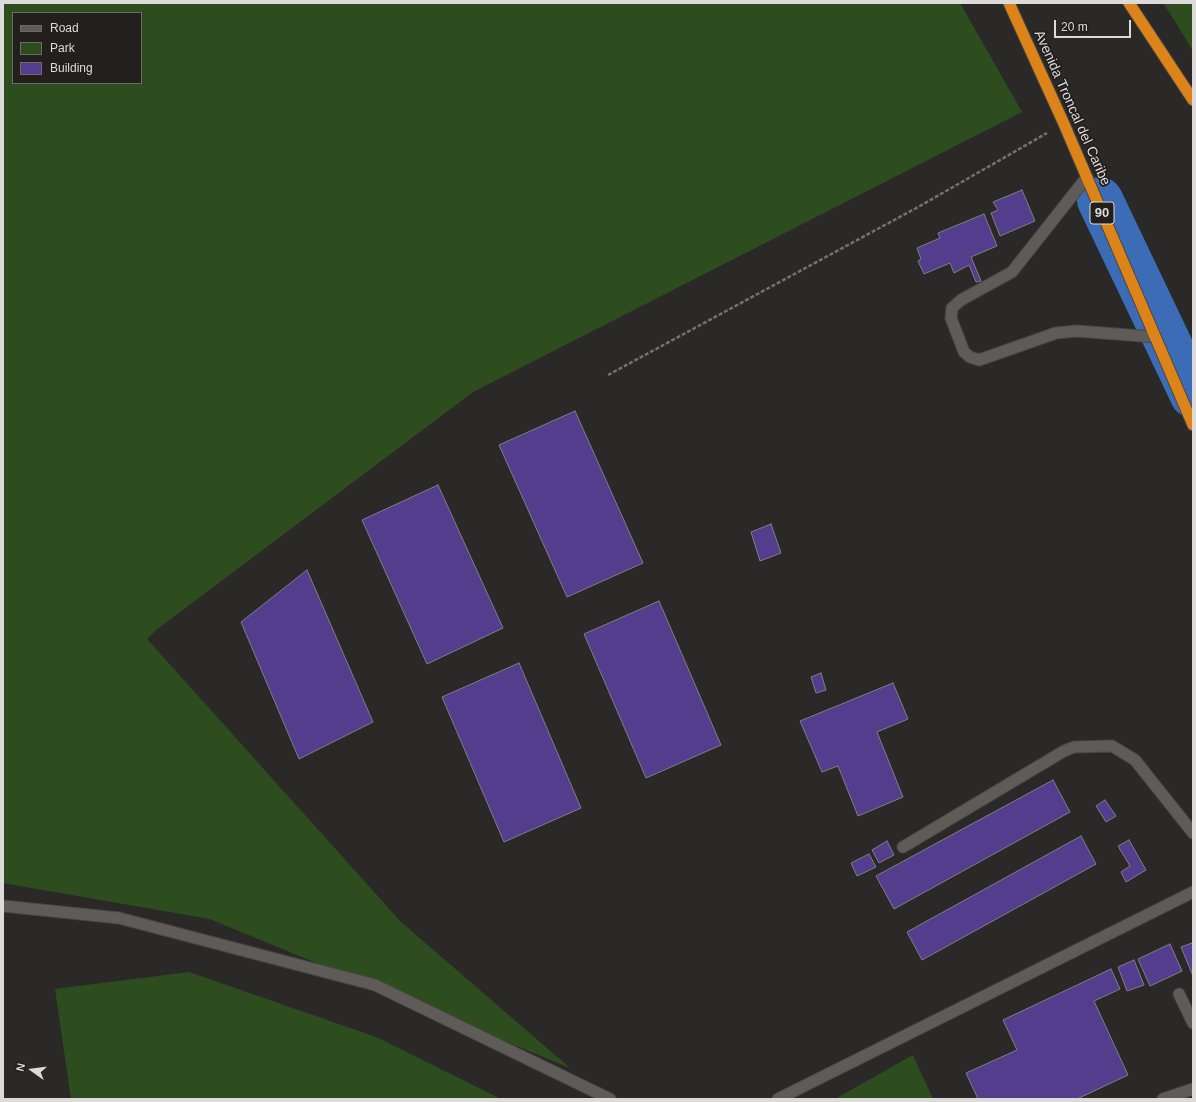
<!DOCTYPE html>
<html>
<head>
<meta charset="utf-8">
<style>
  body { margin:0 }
  #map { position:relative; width:1196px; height:1102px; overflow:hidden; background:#2b2927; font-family:Helvetica,sans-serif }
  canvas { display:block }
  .frame { position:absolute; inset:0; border:4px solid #dddbda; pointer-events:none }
  .legend { position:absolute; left:12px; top:12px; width:130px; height:72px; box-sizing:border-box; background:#221f1d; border:1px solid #6d6a69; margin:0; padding:5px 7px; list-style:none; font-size:12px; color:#dddbda }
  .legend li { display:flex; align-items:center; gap:8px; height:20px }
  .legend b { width:20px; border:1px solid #6d6a69 }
  .north { position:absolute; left:12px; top:1050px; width:40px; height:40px; -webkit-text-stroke:3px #221f1d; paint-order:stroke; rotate:284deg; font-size:11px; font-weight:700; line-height:16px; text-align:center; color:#dddbda }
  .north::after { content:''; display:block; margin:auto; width:14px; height:18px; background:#dddbda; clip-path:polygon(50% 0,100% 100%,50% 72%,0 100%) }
  .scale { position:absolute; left:1054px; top:20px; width:77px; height:18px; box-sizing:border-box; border:2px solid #dddbda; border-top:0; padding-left:5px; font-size:12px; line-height:14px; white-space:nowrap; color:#dddbda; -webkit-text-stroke:3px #221f1d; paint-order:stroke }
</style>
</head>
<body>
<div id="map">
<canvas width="1196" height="1102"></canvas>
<div class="frame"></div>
<ul class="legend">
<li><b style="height:5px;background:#5e5b59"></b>Road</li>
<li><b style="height:11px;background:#2e4d1f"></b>Park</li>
<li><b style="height:11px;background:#553d8e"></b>Building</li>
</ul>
<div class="north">N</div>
<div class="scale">20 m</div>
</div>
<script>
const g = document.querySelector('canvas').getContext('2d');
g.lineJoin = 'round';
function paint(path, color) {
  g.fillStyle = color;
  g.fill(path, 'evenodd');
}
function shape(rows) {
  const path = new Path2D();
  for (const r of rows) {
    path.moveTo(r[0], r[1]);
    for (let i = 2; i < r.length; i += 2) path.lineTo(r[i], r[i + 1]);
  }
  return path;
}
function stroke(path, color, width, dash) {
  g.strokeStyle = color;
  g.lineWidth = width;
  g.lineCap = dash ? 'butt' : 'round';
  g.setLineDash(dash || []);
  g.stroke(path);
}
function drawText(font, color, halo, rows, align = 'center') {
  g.font = font + ' Helvetica,sans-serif';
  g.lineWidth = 3.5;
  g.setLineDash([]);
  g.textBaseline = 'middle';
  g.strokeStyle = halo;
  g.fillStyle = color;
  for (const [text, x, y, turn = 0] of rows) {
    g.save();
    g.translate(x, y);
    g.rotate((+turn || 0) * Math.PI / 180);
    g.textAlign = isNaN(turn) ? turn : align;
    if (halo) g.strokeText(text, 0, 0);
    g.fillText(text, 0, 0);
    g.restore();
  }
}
paint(shape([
  [3,3,960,3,1022,112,473,392,156,630,147,639,401,922,570,1068,210,919,3,883],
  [13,13,141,13,141,83,13,83],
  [1163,3,1193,3,1193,51,1173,18],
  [189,972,376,1037,501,1099,71,1099,55,989],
  [913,1055,933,1099,835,1099]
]), '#2e4d1f');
stroke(shape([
  [1100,200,1193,395]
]), '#3c6cb6', 46);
const building = shape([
  [1022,190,1035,221,1000,236,991,213,998,210,993,202,1022,190],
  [984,214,997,246,971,257,981,281,976,282,969,265,954,273,950,263,924,274,918,261,921,259,917,248,940,238,938,233,984,214],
  [575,411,643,563,567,597,499,445,575,411],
  [438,485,503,628,427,664,362,520,438,485],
  [771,524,781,553,760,561,751,532,771,524],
  [307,570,373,722,299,759,241,622,307,570],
  [659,601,721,745,646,778,584,634,659,601],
  [519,663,581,808,504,842,442,697,519,663],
  [821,673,826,690,816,693,811,677,821,673],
  [893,683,908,719,877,732,903,797,858,816,838,766,822,772,800,721,893,683],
  [1053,780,1070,812,894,909,876,876,1053,780],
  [1105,800,1116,816,1106,822,1096,806,1105,800],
  [1081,836,1096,864,922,960,907,932,1081,836],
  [1129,840,1146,870,1126,882,1121,872,1130,866,1118,846,1129,840],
  [887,841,894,855,879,863,872,850,887,841],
  [869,854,876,867,857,876,851,863,869,854],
  [1192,943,1193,945,1193,976,1181,947,1192,943],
  [1170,944,1182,971,1150,986,1138,959,1170,944],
  [1134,960,1144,985,1127,991,1118,967,1134,960],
  [1111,969,1120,989,1094,1001,1128,1075,1077,1099,978,1099,966,1073,1017,1050,1003,1020,1111,969]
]);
paint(building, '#553d8e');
stroke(building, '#7f7f82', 1);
const service = shape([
  [1087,177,1012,272,961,300,952,308,951,318,964,352,970,357,979,360,1056,333,1077,331,1155,337],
  [903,847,1064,751,1074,747,1112,746,1135,760,1193,833],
  [1179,994,1193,1023],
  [1163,1099,1193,1089]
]);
const minor = shape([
  [3,906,119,918,375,985,610,1099],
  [778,1099,1193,892]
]);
const trunk = shape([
  [1009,3,1064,124,1193,425],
  [1129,3,1193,100]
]);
stroke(service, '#484645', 13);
stroke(minor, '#484645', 13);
stroke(trunk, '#484645', 13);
stroke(shape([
  [608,375,920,206,1047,133]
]), '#747271', 2.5, [4, 2]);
stroke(service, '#5e5b59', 11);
stroke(minor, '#5e5b59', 11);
stroke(trunk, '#dc831a', 11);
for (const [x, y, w] of [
  [1102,213,24]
]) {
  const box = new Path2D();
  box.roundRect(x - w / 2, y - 11, w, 22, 3);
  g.fillStyle = '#221f1d';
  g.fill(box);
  stroke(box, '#dddbda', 1);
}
drawText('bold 13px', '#dddbda', null, [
  ["90",1102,213]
]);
drawText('14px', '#dddbda', '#221f1d', [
  ["Avenida Troncal del Caribe",1072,108,66]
]);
</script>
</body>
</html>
